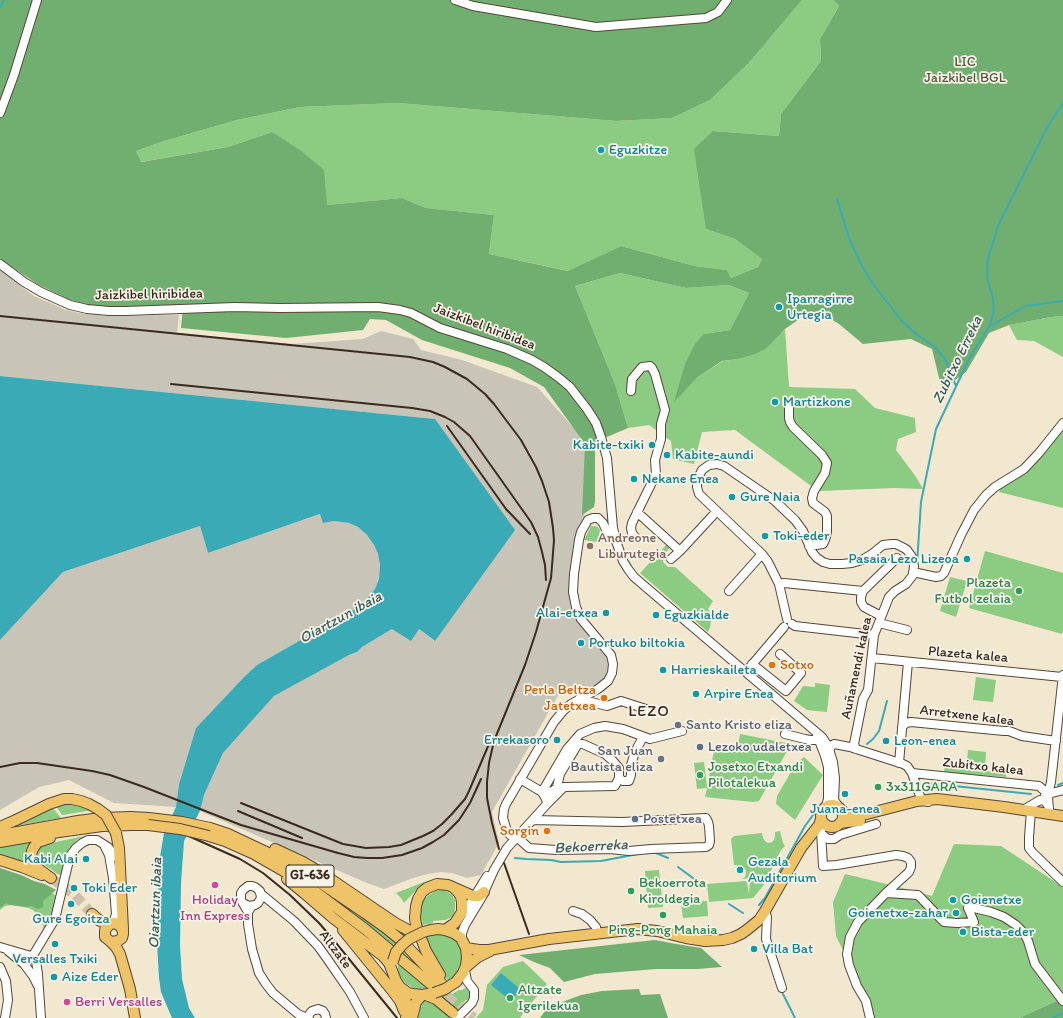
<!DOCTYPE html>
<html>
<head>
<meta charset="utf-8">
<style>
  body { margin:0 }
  canvas { display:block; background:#f2e7cf }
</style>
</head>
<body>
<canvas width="1063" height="1018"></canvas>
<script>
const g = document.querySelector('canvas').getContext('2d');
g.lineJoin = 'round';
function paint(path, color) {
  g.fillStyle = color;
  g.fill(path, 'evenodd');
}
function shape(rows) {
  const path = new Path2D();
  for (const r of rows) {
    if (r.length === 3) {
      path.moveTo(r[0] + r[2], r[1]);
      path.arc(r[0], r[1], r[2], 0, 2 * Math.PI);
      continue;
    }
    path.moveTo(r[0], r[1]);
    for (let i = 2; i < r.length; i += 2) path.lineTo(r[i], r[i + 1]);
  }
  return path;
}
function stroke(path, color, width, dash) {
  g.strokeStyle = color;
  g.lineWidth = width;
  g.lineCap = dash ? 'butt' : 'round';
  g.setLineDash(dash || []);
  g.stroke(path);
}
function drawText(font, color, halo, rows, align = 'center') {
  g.font = font + ' Itim,sans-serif';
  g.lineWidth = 3.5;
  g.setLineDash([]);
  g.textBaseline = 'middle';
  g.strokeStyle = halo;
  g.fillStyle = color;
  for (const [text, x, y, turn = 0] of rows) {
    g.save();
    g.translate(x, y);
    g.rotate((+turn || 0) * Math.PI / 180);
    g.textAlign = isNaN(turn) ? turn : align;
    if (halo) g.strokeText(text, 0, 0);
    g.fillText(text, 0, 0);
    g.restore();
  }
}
paint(shape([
  [0,270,11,278,23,288,34,296,66,310,79,313,106,316,179,315,177,333,292,344,363,339,381,331,413,339,421,350,462,360,537,387,588,444,584,518,576,535,571,571,577,618,611,656,606,680,587,691,561,690,492,812,499,843,481,875,467,878,452,873,440,872,428,874,416,877,384,889,367,883,200,811,204,795,223,753,274,696,349,655,357,652,362,647,392,629,419,629,434,641,435,419,0,376],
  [321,514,323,523,334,521,349,523,358,527,367,535,374,545,378,554,380,565,379,579,375,589,365,602,345,615,341,621,336,624,334,621,257,665,245,676,196,728,179,784,176,807,114,803,69,780,39,787,0,810,0,640,63,572,200,526,208,553]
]), '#c8c4b8');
paint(shape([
  [802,0,833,0,839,6,820,39,821,61,781,114,779,136,714,131,706,229,735,239,762,259,758,267,731,278,727,270,695,266,621,246,569,271,489,254,494,215,426,208,402,198,327,205,272,132,228,147,140,162,136,151,164,141,237,120,300,107,398,103,616,121,672,118,710,100,748,64],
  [620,273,686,288,729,285,749,293,730,330,705,334,674,401,698,377,723,361,738,359,767,348,785,329,789,387,855,389,875,408,915,418,916,432,898,439,896,450,916,477,923,489,894,488,818,491,735,430,702,432,694,464,673,459,671,441,649,425,628,428,615,384,575,286],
  [1063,316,1063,357,1034,341,1017,340,1009,325,1051,317],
  [1063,423,1063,508,999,492,1002,485,1022,468],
  [591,526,595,526,598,527,600,530,599,537,597,542,584,540],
  [668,543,671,546,664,555,663,561,664,563,668,567,675,567,713,601,708,609,710,612,711,621,710,627,708,632,640,573],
  [985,551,1063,573,1063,630,1062,634,969,608],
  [950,577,967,581,956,617,940,611],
  [976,677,996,680,993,702,973,700],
  [815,683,830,685,827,712,807,710,794,701,803,686,815,687],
  [740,734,791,744,759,801,753,802,705,797,707,788,697,789,694,763,704,762,707,787,715,746,738,745],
  [968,750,986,752,985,771,1006,773,1006,777,965,774,944,772,945,767,966,769],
  [804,757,823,775,795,820,776,804,777,796,795,765],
  [71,803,94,810,62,815,55,805],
  [52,807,61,818,9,827],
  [780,831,783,843,785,846,781,850,774,865,763,886,753,898,709,902,707,884,747,881,749,895,750,878,742,879,745,877,746,874,746,870,744,868,737,867,737,865,734,865,731,839,734,836,762,833,763,838,765,841,768,843,772,842,774,840,775,837,775,832],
  [84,836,78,839,73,844,68,853,62,876,56,873,51,869,40,862,37,855,39,849,43,845,51,843],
  [34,841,31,865,0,857,0,847],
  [954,844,1001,846,1063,887,1063,1002,1059,1000,1019,1018,870,1018,864,993,836,936,833,902,845,874,891,885,932,896],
  [0,870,42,886,58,897,51,919,44,930,42,922,39,916,34,911,29,908,12,905,5,906,0,910],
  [659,870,663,907,648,908,645,871],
  [434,879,426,883,419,887,404,903,401,898,396,893,424,882],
  [318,887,379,928,405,950,430,979,317,889],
  [443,890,448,892,452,895,455,900,455,911,452,917,445,920,433,921,433,923,422,925,420,920,420,914,424,899,429,895,435,891],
  [707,901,708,916,683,918,681,903],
  [442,934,449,936,455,940,460,946,463,952,462,966,457,973,448,981,439,968,432,954,426,937,431,935],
  [523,961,547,984,524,1012,520,1018,476,1018,483,1010,487,985,503,967],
  [398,963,430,988,420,989,414,988,408,985,403,981,400,976,398,970],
  [465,988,466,988,469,992,469,999,468,1000,466,1000,456,1010,438,996,449,991,452,994,459,990,462,990],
  [427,999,438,1005,450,1017,449,1018,418,1018,420,1009,422,1005,420,1003,424,1000]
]), '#8bcb82');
paint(shape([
  [0,0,802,0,748,64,710,100,672,118,616,121,398,103,300,107,237,120,164,141,136,151,141,162,228,147,272,132,300,150,324,170,327,205,402,198,426,208,494,215,489,254,568,271,621,246,695,266,727,270,731,278,758,267,762,259,735,239,706,229,694,149,713,131,779,136,781,114,821,61,820,39,839,6,833,0,1063,0,1063,316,1051,317,1009,325,989,333,966,372,942,390,932,349,911,339,863,344,839,324,826,316,802,317,785,329,767,348,755,354,738,359,722,361,698,377,674,402,685,364,695,344,704,334,730,330,749,293,729,285,686,288,620,273,575,286,615,384,628,428,595,442,595,502,594,507,582,515,585,444,544,387,510,368,422,340,386,320,370,319,363,330,286,338,181,328,183,306,115,307,88,305,70,300,39,285,0,259],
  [0,868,21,875,34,881,45,884,56,890,43,901,43,907,38,909,31,906,27,907,11,905,6,903,0,908],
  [655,940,676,944,701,948,722,967,697,969,656,969,595,974,564,982,550,968,534,962,519,955],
  [639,989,641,995,660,994,668,1018,540,1018,545,1011,557,1004,581,995,602,991],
  [1059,1000,1063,1002,1063,1018,1019,1018]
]), '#70af70');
paint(shape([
  [0,376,435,419,515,530,435,641,419,629,411,641,392,629,362,647,357,652,349,655,274,696,223,753,204,795,200,811,184,841,181,883,180,945,182,979,189,1008,195,1018,172,1018,161,992,159,978,157,943,159,863,164,833,176,807,179,784,196,728,245,676,257,665,334,621,336,624,341,621,345,615,365,602,375,589,379,579,380,565,378,554,374,545,367,535,358,527,349,523,334,521,323,523,320,514,208,553,200,526,63,572,0,640],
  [501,973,520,989,511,1001,491,985]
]), '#3aaab7');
stroke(shape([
  [0,7,4,0],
  [837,199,849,238,862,266,873,284,900,319,916,334,935,347,945,359,956,386],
  [990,326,1026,306,1063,301],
  [917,564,921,502,936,429,969,359,989,327,994,310,993,298,987,277,988,258,998,226,1048,126,1063,103],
  [867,744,873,739,879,731,887,701],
  [925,783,1031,794],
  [1058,785,1063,783],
  [646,853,656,853,668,858],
  [515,858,526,859,551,860,561,862,601,861,638,854],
  [678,867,705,887],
  [729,904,743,913],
  [759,905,765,898,805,826,816,811],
  [783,994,795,1018],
  [1053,1018,1063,1013]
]), '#3aaab7', 2);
stroke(shape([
  [51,878,74,894,92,914],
  [435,987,474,1018]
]), '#cdc1ac', 10, [10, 5]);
const minor = shape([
  [455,0,473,6,596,27,706,18,718,12,727,0],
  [0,113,14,75,37,0],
  [0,264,24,282,41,292,70,305,87,309,109,311,126,311,235,307,280,308,378,307,400,310,411,313,440,328,507,349,532,360,544,367,558,377,570,387,587,409,596,423,601,437,607,458,613,528,616,541,623,561,628,569,634,577,648,589,822,737,828,746,833,762,835,778,834,800,838,806],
  [631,391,632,379,642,367,650,366,652,368,655,374,665,410,661,424,661,439,655,460,656,474,632,523,631,528,632,533,636,538],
  [789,406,789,418,790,422,793,427,822,455,827,463,825,473,814,491,812,498,813,503,825,512,827,516,827,532,825,540,823,544,809,546],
  [637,512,680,551],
  [671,559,680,551,717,511],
  [913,572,936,577,941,576,944,573,961,535,974,510,986,495,995,487,1024,469,1039,453,1063,423],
  [779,584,784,583,863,591],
  [729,591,762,554],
  [881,616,864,607,861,602,861,597,863,591,897,558],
  [787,619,779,584,768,562,762,554,699,494,697,487,697,480,702,470,709,465,717,464,724,466,775,501,795,520,803,531,812,552,817,558,823,562,830,564,842,564,852,563,862,560,872,554,883,545,892,544,896,544,904,548,907,550,912,557,914,566,913,575,906,584,895,591,889,597,874,635,868,690,863,699,854,744,856,749],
  [879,623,907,630],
  [792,624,795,626,874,635],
  [872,658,1062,677],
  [752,664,786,691,801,673,780,654],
  [750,667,784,627],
  [579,699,607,706,621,701,646,709],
  [902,729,902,727,906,723,911,722,1004,731,1009,731,1022,736,1056,741],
  [785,734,805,739,810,740,819,740,823,742],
  [817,735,825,756,828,767,828,799,826,806],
  [830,749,831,746,834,744,850,747,903,764,907,766,912,773,1039,786,1048,794],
  [899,763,908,662],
  [912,773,921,799,923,801,928,802],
  [619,778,623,781,629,781,631,775,631,765,635,752,643,737],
  [520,779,542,792,549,792,553,791,557,787,560,774,578,744,583,744,605,754,613,761,619,768,619,778,615,786,564,787,547,804],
  [1045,796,1048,794,1063,790],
  [1023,810,1040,800,1045,801,1049,807],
  [1031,811,1029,837,1029,848,1033,853,1063,882],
  [1049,814,1048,794,1051,782,1063,675],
  [821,831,823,866,837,865,896,855,903,856,908,858,911,862,911,867,909,872,886,893,858,922,850,937,847,954,849,965,857,986,866,1001,870,1018],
  [822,834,828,839,834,839,840,835,876,824],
  [510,835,507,831,503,818,504,809,506,804,554,722,563,711,571,704,598,689,608,681,612,673,613,664,611,655,581,619,576,607,573,592,574,574,579,540,581,532,588,520,593,518,598,518,603,523,608,534,614,534],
  [518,835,519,839,529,848,556,850,610,849,629,851,651,849,706,847,709,845,710,841,709,826,708,822,706,818,622,822,533,820],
  [105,847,109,855,113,878,116,914,114,920,111,924],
  [260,893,294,921,318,946,328,960,350,992,364,1018],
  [886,893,918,895,944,922,957,923,974,922,968,908,974,908,991,912,1004,917,1016,925,1024,933,1028,941,1035,964,1063,1001],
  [243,903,249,906,255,905,258,903,261,898,260,891,255,887,252,886,248,886,243,890,241,893,241,900,248,912],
  [252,906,248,912,248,924,252,949,259,973,266,984,273,993,298,1014,307,1018],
  [573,911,582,914,590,920,596,927,597,933],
  [765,911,767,917,766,939,782,988],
  [460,916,468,907,487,876],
  [462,941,462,933,465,925,482,897,494,870,507,848,547,804,546,799,542,792,567,749,580,734,594,728,605,726,623,729,650,739,682,731],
  [0,947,31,956,36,961,38,974,41,1018],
  [8,951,24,964,33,976,38,986],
  [32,957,55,919,70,856,76,848,82,843,88,840,97,840,108,847,120,861],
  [0,967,6,981,8,1000,5,1018],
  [308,1018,310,1013,312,1011,318,1009,323,1011,325,1014,326,1018],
  [457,1018,472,1003,474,998,474,990,467,981,465,970]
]);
const major = shape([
  [832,816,11],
  [841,810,848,815,851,816,859,816,917,801,937,799,1004,807,1063,816],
  [840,823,847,822,860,821],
  [0,827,16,820],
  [116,833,119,848,123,929],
  [0,835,78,821,101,818,131,817,149,818,182,822,210,828,228,834,283,860,315,879,365,913,386,928,403,942,442,984],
  [209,836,225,841,254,854,294,877,309,887,365,929,433,986],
  [50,838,38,842,34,847,32,851,31,856,32,860,36,867,51,878],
  [0,842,52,833,102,826,132,825,148,825],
  [275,849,303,862,320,872,395,923,410,931],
  [0,860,22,867,42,875],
  [287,879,304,893,333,918,383,956,389,963,396,981,403,992,405,997,407,1008,406,1018],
  [92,914,100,921,105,923,110,924,115,923,120,926,123,931,123,934,122,938,118,941,111,942,105,937,105,930,110,924],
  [343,930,391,989,400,1001,404,1011],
  [431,930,438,929,445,930,454,933,461,938,466,948,467,957,466,966,463,973,456,982],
  [445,930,455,923,462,912,462,902,461,897,458,892,454,888],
  [111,942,116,947,120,954,130,989,135,1018],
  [466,948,479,950,489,950,549,939,638,929,657,931,686,938,705,941,723,940,732,938,741,934,748,929,759,920,765,911,801,848,819,825,821,819],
  [466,967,478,957,490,951],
  [440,975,426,951,416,925,415,918,416,906,418,899,422,892,427,888,437,884,448,885,473,896,479,896,484,892],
  [400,987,408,993,413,994,422,995,434,993],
  [426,995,436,999,453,1013],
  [412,1018,416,1002,422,995]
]);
stroke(minor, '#564639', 10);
stroke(major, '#564639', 12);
stroke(minor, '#fff', 8);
stroke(major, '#efc469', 10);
stroke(shape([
  [0,316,410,357,433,362,445,367,467,379,485,394,494,404,521,440,536,467,542,481,549,502,553,528,554,540,552,566,551,578,536,632,525,665,494,741,489,763,487,782,487,798,492,823,499,849],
  [171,384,412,408,430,411,445,417,454,422,470,436,531,522,538,537,542,552,545,565,546,580],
  [447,426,506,509,530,534],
  [0,767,20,763,37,763,92,771,110,775,144,787,241,825,338,853],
  [241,803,343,844,366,848,389,847,401,845,423,836,433,831,442,824,451,815,465,799,469,791,489,744],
  [238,811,302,838],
  [164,825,240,859,263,873,290,895,319,923,332,938,397,1018],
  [334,852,354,857,367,858,382,858,402,855,422,848,433,842,444,835,459,820,470,803,481,779],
  [504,863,529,934]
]), '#3b2a1e', 2);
const majorBridge = shape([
  [16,820,49,804,64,799,72,799,81,801,89,804,98,809,106,815,116,833],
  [148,825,180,829,209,836],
  [393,961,396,952,402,945,409,939,423,932,431,930],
  [434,993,445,989,456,982]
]);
stroke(majorBridge, '#564639', 12, []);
stroke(majorBridge, '#efc469', 10);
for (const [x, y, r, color] of [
  [601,150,4,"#0f9aa8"],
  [779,307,4,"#0f9aa8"],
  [775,402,4,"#0f9aa8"],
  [652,445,4,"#0f9aa8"],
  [667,455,4,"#0f9aa8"],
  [634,479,4,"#0f9aa8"],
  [732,497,4,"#0f9aa8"],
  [765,536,4,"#0f9aa8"],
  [590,546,4,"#8d6e63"],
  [967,559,4,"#0f9aa8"],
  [1019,591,4,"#2e9e5b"],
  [606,613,4,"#0f9aa8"],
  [656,615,4,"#0f9aa8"],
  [581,643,4,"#0f9aa8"],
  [772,665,4,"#e8710a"],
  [663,670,4,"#0f9aa8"],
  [696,694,4,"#0f9aa8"],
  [604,698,4,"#e8710a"],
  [678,725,4,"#6b7280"],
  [557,740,4,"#0f9aa8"],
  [886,741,4,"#0f9aa8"],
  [700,747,4,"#5c6f8a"],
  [661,759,4,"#6b7280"],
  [700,775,4,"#2e9e5b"],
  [878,787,4,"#2e9e5b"],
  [845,794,4,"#0f9aa8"],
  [635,819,4,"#5c6f8a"],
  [547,831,4,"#e8710a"],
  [86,859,4,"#0f9aa8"],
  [740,870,4,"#0f9aa8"],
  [215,885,4,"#d1479c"],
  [74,888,4,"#0f9aa8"],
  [631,891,4,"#2e9e5b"],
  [953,900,4,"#0f9aa8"],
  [71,904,4,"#0f9aa8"],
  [956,913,4,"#0f9aa8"],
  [663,915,4,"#2e9e5b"],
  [963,932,4,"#0f9aa8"],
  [55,944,4,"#0f9aa8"],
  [754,949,4,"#0f9aa8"],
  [54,977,4,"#0f9aa8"],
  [510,998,4,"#2e9e5b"],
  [67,1002,4,"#d1479c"]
]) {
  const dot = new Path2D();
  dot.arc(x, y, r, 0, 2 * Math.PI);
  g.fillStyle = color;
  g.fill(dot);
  stroke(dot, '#f7f3e8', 1.5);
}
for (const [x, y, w] of [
  [310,876,48]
]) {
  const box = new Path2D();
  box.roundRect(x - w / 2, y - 11, w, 22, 3);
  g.fillStyle = '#f7f3e8';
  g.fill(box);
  stroke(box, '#3b2a1e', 1);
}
drawText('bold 13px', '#3b2a1e', null, [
  ["GI-636",310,876]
]);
drawText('14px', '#535a3c', '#f7f3e8', [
  ["LIC",965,62],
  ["Jaizkibel BGL",965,78]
]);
drawText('14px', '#0d838f', '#f7f3e8', [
  ["Eguzkitze",609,150],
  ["Iparragirre",787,299],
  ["Urtegia",787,315],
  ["Martizkone",783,402],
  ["Kabite-txiki",644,445,"right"],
  ["Kabite-aundi",675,455],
  ["Nekane Enea",642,479],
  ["Gure Naia",740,497],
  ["Toki-eder",773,536],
  ["Pasaia Lezo Lizeoa",959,559,"right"],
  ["Alai-etxea",598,613,"right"],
  ["Eguzkialde",664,615],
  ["Portuko biltokia",589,643],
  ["Harrieskaileta",671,670],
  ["Arpire Enea",704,694],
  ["Errekasoro",549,740,"right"],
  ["Leon-enea",894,741],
  ["Juana-enea",845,809,"center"],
  ["Kabi Alai",78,859,"right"],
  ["Gezala",748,862],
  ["Auditorium",748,878],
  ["Toki Eder",82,888],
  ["Goienetxe",961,900],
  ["Goienetxe-zahar",948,913,"right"],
  ["Gure Egoitza",71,919,"center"],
  ["Bista-eder",971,932],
  ["Villa Bat",762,949],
  ["Versalles Txiki",55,959,"center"],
  ["Aize Eder",62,977]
], 'left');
drawText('14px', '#3b2a1e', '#f7f3e8', [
  ["Jaizkibel hiribidea",149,295,-1],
  ["Jaizkibel hiribidea",484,327,21],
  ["Plazeta kalea",968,655,5],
  ["Auñamendi kalea",857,668,-78],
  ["Arretxene kalea",967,716,7],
  ["Zubitxo kalea",983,767,6],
  ["Altzate",335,950,53]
]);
drawText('14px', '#785e54', '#f7f3e8', [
  ["Andreone",598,538],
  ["Liburutegia",598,554]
], 'left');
drawText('14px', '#27864d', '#f7f3e8', [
  ["Plazeta",1011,583,"right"],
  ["Futbol zelaia",1011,599,"right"],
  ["Josetxo Etxandi",708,767],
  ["Pilotalekua",708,783],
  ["3x311GARA",886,787],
  ["Bekoerrota",639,883],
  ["Kiroldegia",639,899],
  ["Ping-Pong Mahaia",663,930,"center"],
  ["Altzate",518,990],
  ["Igerilekua",518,1006]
], 'left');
drawText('14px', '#c56008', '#f7f3e8', [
  ["Sotxo",780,665,"left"],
  ["Perla Beltza",596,690],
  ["Jatetxea",596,706],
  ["Sorgin",539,831]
], 'right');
drawText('14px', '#5b616d', '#f7f3e8', [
  ["Santo Kristo eliza",686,725],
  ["San Juan",653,751,"right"],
  ["Bautista eliza",653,767,"right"]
], 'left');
drawText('14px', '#4e5e75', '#f7f3e8', [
  ["Lezoko udaletxea",708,747],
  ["Postetxea",643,819]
], 'left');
drawText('14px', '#b23c85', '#f7f3e8', [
  ["Holiday",215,900],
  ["Inn Express",215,916],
  ["Berri Versalles",75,1002,"left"]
]);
drawText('italic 15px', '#3b5d5b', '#f7f3e8', [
  ["Zubitxo Erreka",958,360,-64],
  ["Oiartzun ibaia",341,618,-29],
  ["Bekoerreka",591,847,-3],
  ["Oiartzun ibaia",156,903,-88]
]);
g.letterSpacing = '1px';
drawText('16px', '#3b2a1e', '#f7f3e8', [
  ["LEZO",649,712]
]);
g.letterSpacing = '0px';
</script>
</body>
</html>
